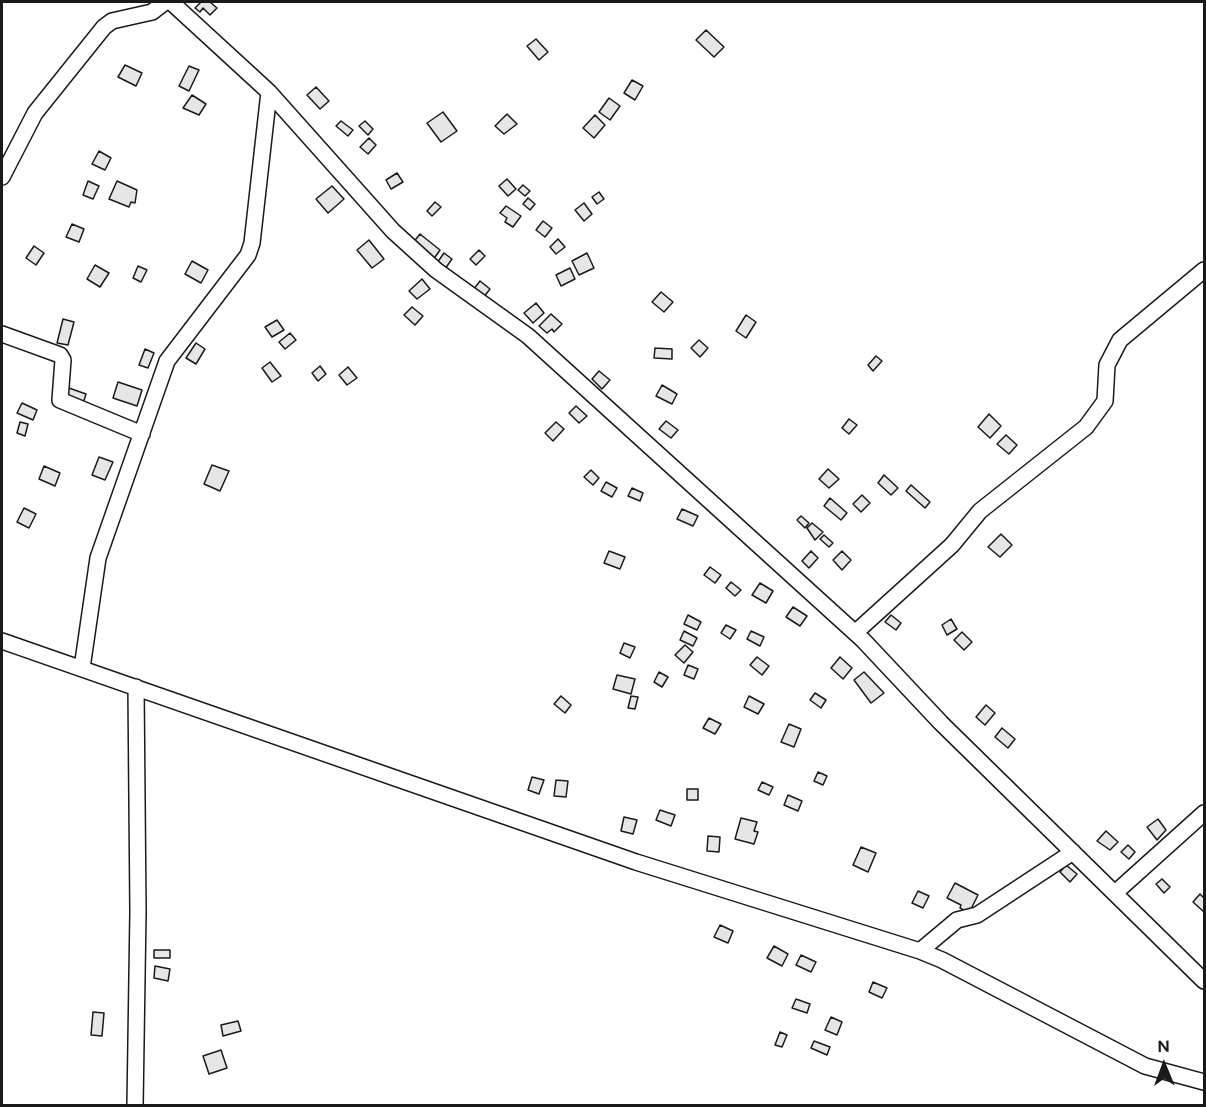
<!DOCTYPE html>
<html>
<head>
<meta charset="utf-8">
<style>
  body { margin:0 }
  #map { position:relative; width:1206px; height:1107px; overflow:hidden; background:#fff; font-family:Figtree,sans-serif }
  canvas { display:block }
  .frame { position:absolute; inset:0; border:3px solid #1a1a1a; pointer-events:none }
  .north { position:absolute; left:1134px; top:1035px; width:60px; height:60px; -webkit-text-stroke:4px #fff; paint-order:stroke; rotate:359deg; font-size:16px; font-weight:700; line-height:24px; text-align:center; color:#1a1a1a }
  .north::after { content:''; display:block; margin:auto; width:21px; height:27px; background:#1a1a1a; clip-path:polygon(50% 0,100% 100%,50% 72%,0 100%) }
</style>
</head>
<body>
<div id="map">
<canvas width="1206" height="1107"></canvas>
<div class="frame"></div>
<div class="north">N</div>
</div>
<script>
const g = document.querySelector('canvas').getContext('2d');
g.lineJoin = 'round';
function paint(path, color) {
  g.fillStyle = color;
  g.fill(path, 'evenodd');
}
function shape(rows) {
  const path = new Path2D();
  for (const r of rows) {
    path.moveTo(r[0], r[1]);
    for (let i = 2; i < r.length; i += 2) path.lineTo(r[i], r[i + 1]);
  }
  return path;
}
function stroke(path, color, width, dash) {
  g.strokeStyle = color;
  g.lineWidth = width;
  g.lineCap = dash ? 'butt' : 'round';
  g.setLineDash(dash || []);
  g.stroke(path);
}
const building = shape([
  [201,2,210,2,217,8,210,15,203,8,200,12,195,8,201,2],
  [706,30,724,47,714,57,696,40,706,30],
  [536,39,548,52,539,60,527,46,536,39],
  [125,65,142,73,136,86,118,77,125,65],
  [189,66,199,70,189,91,179,86,189,66],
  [632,80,643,86,635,100,624,93,632,80],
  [316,87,329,101,320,109,307,95,316,87],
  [192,95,206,104,199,115,183,108,192,95],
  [609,98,620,106,610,120,599,112,609,98],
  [443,112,457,131,441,142,427,123,443,112],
  [507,114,517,124,504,134,495,126,507,114],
  [595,115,605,125,594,138,583,128,595,115],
  [341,121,353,130,348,136,336,126,341,121],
  [365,121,373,129,368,135,359,126,365,121],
  [369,138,376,145,368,154,360,147,369,138],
  [99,151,111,158,105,170,92,164,99,151],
  [397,173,403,182,391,189,386,180,397,173],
  [507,179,516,189,508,196,499,186,507,179],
  [88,181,99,186,93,199,83,195,88,181],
  [117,181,137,190,135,203,131,202,129,207,109,199,117,181],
  [523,185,530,191,525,196,518,190,523,185],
  [332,186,344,199,328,213,316,199,332,186],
  [599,192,604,199,597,204,592,197,599,192],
  [528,198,535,204,530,210,523,204,528,198],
  [435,202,441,207,432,216,427,211,435,202],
  [584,203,592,214,584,221,575,210,584,203],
  [506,206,521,216,513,227,505,222,507,218,500,213,506,206],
  [543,221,552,228,545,237,536,230,543,221],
  [72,224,84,229,79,242,66,237,72,224],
  [420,234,440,250,433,260,412,244,420,234],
  [558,239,565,247,556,254,550,247,558,239],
  [369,240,384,259,372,268,357,250,369,240],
  [34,246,44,253,36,265,26,258,34,246],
  [479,250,485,256,476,265,470,259,479,250],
  [444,253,452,259,445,269,437,263,444,253],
  [587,253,594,268,579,275,572,261,587,253],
  [192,261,208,270,201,283,185,274,192,261],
  [95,265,109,273,100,287,87,279,95,265],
  [138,266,147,270,141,282,133,278,138,266],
  [570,268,575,279,561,286,556,275,570,268],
  [422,279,430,289,417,299,409,291,422,279],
  [480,281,490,289,483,298,473,290,480,281],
  [661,292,673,302,664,312,652,302,661,292],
  [536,303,544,313,533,323,524,313,536,303],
  [412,307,423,316,415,325,404,315,412,307],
  [551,314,562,324,554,332,552,329,547,333,539,326,551,314],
  [746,315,756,322,746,338,736,331,746,315],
  [63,319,74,322,68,345,57,343,63,319],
  [277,320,284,330,272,337,265,327,277,320],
  [290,333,296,340,285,349,279,342,290,333],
  [699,340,708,348,700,357,691,348,699,340],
  [196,343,205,349,196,364,186,358,196,343],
  [655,348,672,349,672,359,654,358,655,348],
  [145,349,154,353,148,368,139,365,145,349],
  [876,356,882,361,873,371,868,365,876,356],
  [270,362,281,376,272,382,262,368,270,362],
  [320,366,326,374,318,381,312,373,320,366],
  [348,367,357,378,347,385,339,375,348,367],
  [599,371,610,380,602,389,592,379,599,371],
  [118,382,142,390,137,406,113,398,118,382],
  [662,385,677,394,672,404,656,396,662,385],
  [69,388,86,394,82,407,65,401,69,388],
  [22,403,37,410,33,420,17,413,22,403],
  [576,406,587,416,579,423,569,413,576,406],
  [989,414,1001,426,990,438,978,427,989,414],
  [849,419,857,425,849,434,842,428,849,419],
  [666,421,678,430,671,438,659,429,666,421],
  [20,422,28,424,25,436,17,433,20,422],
  [556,422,564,429,553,441,545,433,556,422],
  [1006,435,1017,445,1009,454,997,444,1006,435],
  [99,457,113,462,105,480,92,475,99,457],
  [212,465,229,471,220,491,204,484,212,465],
  [44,466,60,473,55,486,39,479,44,466],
  [828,469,839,479,829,488,819,479,828,469],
  [591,470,599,478,593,485,584,477,591,470],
  [884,475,898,488,891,495,878,483,884,475],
  [606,482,617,488,612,497,601,491,606,482],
  [911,485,930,502,925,508,906,491,911,485],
  [632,488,643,493,640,501,628,496,632,488],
  [862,495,870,503,861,512,853,504,862,495],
  [830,498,847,513,841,520,824,506,830,498],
  [24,508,36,514,29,528,17,522,24,508],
  [682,509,698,516,693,526,677,519,682,509],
  [801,516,809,523,805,528,797,520,801,516],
  [812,523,823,532,815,540,807,528,812,523],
  [1001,534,1012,545,1000,557,988,547,1001,534],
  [824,535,833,543,829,547,820,539,824,535],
  [609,551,625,557,620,569,604,563,609,551],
  [811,551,818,558,809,568,802,561,811,551],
  [842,551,851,560,842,570,833,560,842,551],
  [710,567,721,575,715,583,704,575,710,567],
  [731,582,741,590,735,596,726,588,731,582],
  [760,583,773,591,766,603,752,595,760,583],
  [793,607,807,616,800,626,786,617,793,607],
  [688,615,701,622,697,630,684,624,688,615],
  [891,615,901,623,896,630,885,622,891,615],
  [951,619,957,629,947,635,942,625,951,619],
  [726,625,736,630,730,639,721,633,726,625],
  [684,631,697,638,693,646,680,640,684,631],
  [751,631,764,637,760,646,747,639,751,631],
  [962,632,972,642,964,650,954,640,962,632],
  [624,643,635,647,630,658,620,653,624,643],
  [685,645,693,652,684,663,675,655,685,645],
  [757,657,769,666,762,675,750,665,757,657],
  [840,657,852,668,843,679,831,668,840,657],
  [688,665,698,669,694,679,684,675,688,665],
  [659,672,668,677,662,687,654,682,659,672],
  [864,672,884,693,871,703,854,680,864,672],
  [617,675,635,679,631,694,613,689,617,675],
  [815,693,826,700,821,708,810,700,815,693],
  [561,696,571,705,565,713,554,704,561,696],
  [631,696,638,697,635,709,628,708,631,696],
  [749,696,764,704,758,714,744,707,749,696],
  [986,705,995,713,985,725,976,717,986,705],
  [709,718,721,724,715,734,703,728,709,718],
  [789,724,801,729,794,747,781,742,789,724],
  [1002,728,1015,739,1008,748,995,737,1002,728],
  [818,772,827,776,823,785,814,781,818,772],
  [532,777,544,780,539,794,528,790,532,777],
  [556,780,568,781,566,797,554,796,556,780],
  [762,782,773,787,769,795,758,790,762,782],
  [687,789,698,789,698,800,687,800,687,789],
  [788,795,802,801,798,811,784,805,788,795],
  [660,810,675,815,671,826,656,820,660,810],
  [624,817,637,820,633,834,621,831,624,817],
  [741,818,757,822,754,831,758,832,754,844,735,839,741,818],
  [1158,819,1166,830,1157,840,1147,827,1158,819],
  [1106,831,1118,842,1110,850,1097,841,1106,831],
  [708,836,720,837,719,852,707,851,708,836],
  [1128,845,1135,852,1129,859,1121,852,1128,845],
  [861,847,876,853,868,872,853,865,861,847],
  [1066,865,1077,874,1070,882,1060,872,1066,865],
  [1162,879,1170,887,1164,893,1156,884,1162,879],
  [955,883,978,895,969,913,960,908,961,905,947,898,955,883],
  [918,891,929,896,923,908,912,903,918,891],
  [1200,894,1204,898,1204,912,1193,902,1200,894],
  [720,925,733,931,728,943,714,937,720,925],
  [774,946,788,954,782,966,767,958,774,946],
  [154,950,170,950,170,958,154,958,154,950],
  [801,955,816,962,811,972,796,965,801,955],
  [155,966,170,969,168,981,154,978,155,966],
  [873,982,887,988,882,998,869,992,873,982],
  [796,999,810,1004,807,1013,792,1008,796,999],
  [93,1012,104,1013,102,1036,91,1035,93,1012],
  [831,1017,842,1022,837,1035,825,1030,831,1017],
  [238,1021,241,1031,223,1036,221,1025,238,1021],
  [780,1032,787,1035,782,1047,775,1045,780,1032],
  [814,1041,830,1047,827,1055,811,1048,814,1041],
  [221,1050,227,1068,209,1074,203,1056,221,1050]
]);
paint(building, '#e6e6e6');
stroke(building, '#1a1a1a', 1.5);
const minor = shape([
  [171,2,269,92,393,231,436,270,528,336,863,640,941,723,1204,981],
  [2,177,35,113,104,27,112,21,152,12,165,2],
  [2,334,60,355,63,360,60,400,142,434],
  [856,632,952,545,980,511,1086,427,1105,401,1107,365,1120,340,1204,270],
  [2,641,636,862,920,951,942,960,1145,1066,1204,1082],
  [82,668,98,558,167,361,248,255,252,243,269,92],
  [1115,893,1204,813],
  [920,951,957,920,977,915,1073,852],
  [135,1106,138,912,136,687]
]);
stroke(minor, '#1a1a1a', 18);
stroke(minor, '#fff', 15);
</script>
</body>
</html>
